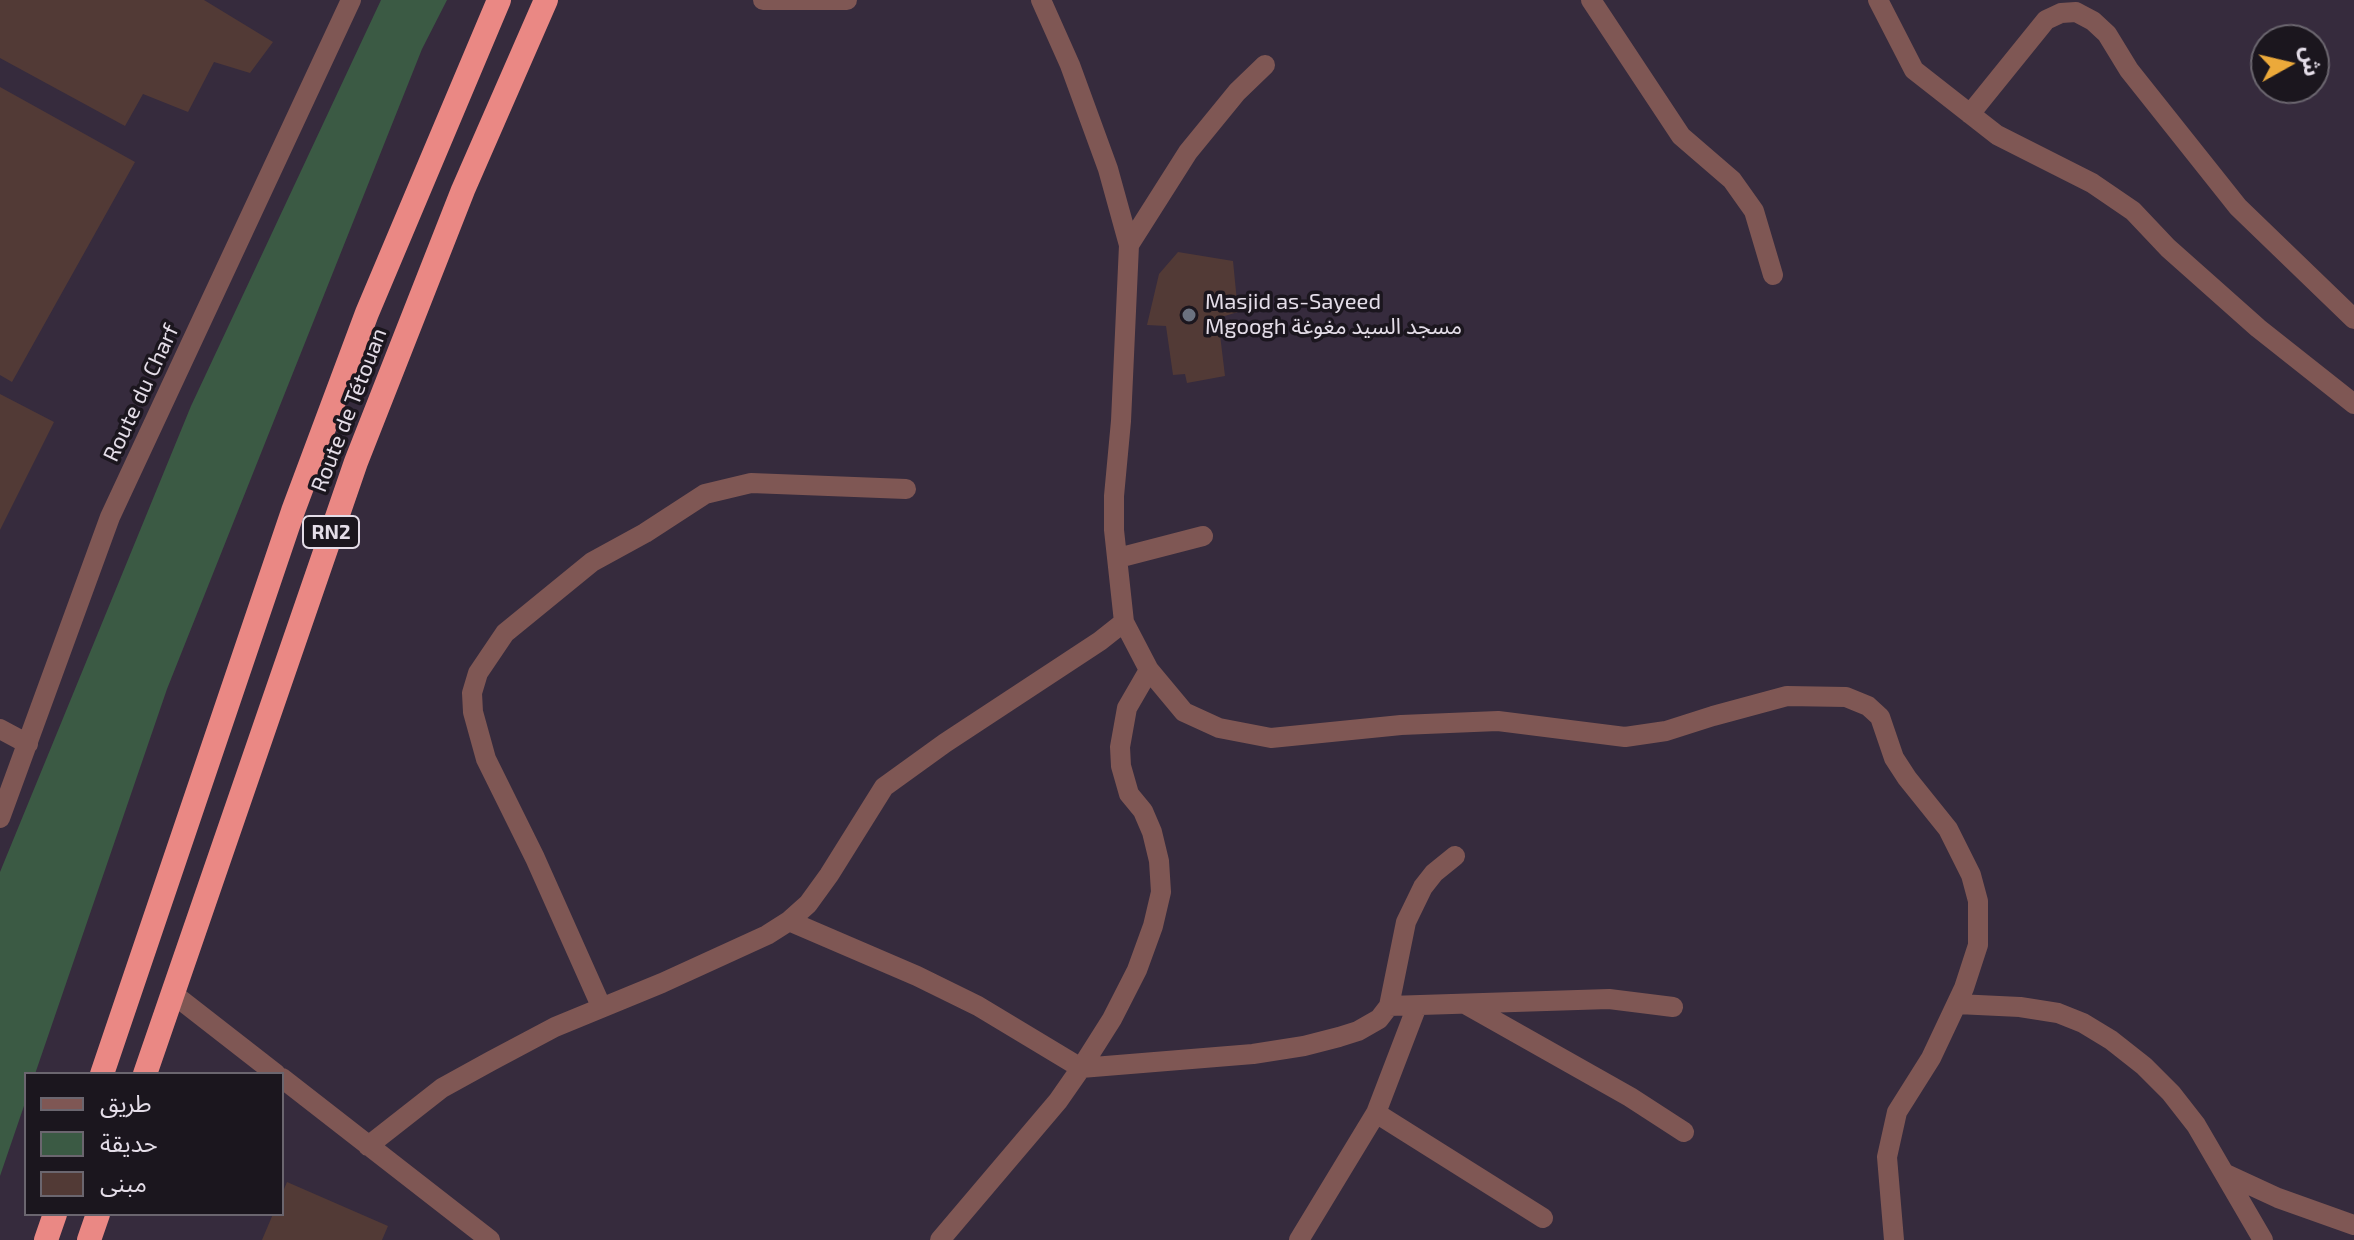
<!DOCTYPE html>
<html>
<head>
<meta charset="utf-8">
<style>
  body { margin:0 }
  #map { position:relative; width:2354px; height:1240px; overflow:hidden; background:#362b3d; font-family:"Exo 2","Noto Sans Arabic",sans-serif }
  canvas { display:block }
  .legend { position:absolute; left:24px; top:1072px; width:260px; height:144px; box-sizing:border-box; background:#1b161e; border:2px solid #6b666f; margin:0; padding:10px 14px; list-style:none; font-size:24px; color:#e4dde8 }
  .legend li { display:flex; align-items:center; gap:16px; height:40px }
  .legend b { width:40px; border:2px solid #6b666f }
  .north { position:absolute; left:2250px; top:24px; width:80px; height:80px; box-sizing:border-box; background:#1b161e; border:2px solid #6b666f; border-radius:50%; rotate:82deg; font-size:22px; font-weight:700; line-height:32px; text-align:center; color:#e4dde8 }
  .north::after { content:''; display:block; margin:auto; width:28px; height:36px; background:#eca93a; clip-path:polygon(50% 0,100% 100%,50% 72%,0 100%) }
</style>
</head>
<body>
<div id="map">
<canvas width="2354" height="1240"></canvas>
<ul class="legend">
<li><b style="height:10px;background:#7f5754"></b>طريق</li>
<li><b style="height:22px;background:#3b5a44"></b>حديقة</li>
<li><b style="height:22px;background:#523a36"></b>مبنى</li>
</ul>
<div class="north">ش</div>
</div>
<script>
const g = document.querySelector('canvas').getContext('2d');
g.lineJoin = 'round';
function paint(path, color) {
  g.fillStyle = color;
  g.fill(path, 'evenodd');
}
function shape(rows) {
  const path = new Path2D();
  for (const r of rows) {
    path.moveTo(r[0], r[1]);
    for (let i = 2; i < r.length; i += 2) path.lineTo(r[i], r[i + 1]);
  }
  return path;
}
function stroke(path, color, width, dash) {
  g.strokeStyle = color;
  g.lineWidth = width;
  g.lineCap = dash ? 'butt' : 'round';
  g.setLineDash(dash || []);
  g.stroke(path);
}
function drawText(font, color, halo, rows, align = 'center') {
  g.font = font + ' "Exo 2","Noto Sans Arabic",sans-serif';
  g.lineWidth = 7;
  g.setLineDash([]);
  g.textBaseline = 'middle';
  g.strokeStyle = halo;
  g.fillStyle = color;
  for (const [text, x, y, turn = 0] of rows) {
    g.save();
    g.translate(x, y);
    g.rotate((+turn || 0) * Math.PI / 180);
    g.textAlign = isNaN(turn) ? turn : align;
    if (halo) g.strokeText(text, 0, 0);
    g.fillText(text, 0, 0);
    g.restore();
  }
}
paint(shape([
  [381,0,447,0,422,49,167,689,35,1074,26,1074,26,1100,0,1176,0,872,191,406]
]), '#3b5a44');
paint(shape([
  [0,0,204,0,273,42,250,73,214,62,188,112,143,94,125,126,0,58],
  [0,87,135,162,12,382,0,375],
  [1178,252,1233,261,1238,312,1218,318,1225,376,1187,383,1185,374,1173,375,1166,326,1147,325,1159,274],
  [0,394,54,422,0,530],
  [287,1182,388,1226,382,1240,262,1240,273,1214,282,1214,282,1194]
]), '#523a36');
stroke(shape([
  [763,0,847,0],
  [1041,0,1070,65,1108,169,1129,245],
  [1591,0,1681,136,1732,180,1754,211,1773,275],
  [1878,0,1914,70,1997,135,2092,183,2133,211,2168,248,2258,328,2354,404],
  [1970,114,2046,20,2061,13,2076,12,2093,21,2107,34,2129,70,2238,207,2354,319],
  [1118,558,1203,536],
  [1124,622,1114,530,1114,496,1121,421,1129,245,1188,152,1237,92,1265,65],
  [0,729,28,744],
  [0,818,110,517,351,0],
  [789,921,917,976,978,1006,1081,1068,1253,1054,1304,1046,1339,1037,1358,1031,1379,1019,1389,1006,1406,922,1423,887,1434,873,1455,856],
  [172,993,276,1074],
  [1957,1004,2020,1007,2058,1013,2083,1023,2111,1040,2144,1066,2171,1093,2196,1125,2263,1240],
  [1467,1005,1630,1097,1684,1132],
  [601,1006,535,858,486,759,473,712,472,693,478,673,505,633,592,562,645,533,705,494,751,483,906,489],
  [1389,1006,1609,999,1673,1007],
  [282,1078,490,1240],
  [1376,1113,1543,1218],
  [368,1146,442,1088,491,1061,555,1027,662,983,767,935,789,921,808,904,829,875,884,787,945,743,1100,641,1124,622,1149,670,1184,712,1219,728,1271,738,1401,725,1498,721,1625,737,1666,731,1713,716,1787,696,1846,697,1868,706,1880,717,1894,758,1907,778,1948,829,1971,875,1978,901,1978,945,1964,988,1931,1058,1897,1112,1887,1157,1894,1240],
  [2226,1174,2278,1198,2354,1225],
  [940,1240,1058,1101,1081,1068,1112,1019,1137,970,1153,926,1161,892,1159,861,1152,832,1143,811,1129,794,1121,766,1120,747,1127,708,1149,670],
  [1299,1240,1376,1113,1417,1006]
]), '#7f5754', 20);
stroke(shape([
  [102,1074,293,511,367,313,499,0],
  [145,1074,356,462,463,190,546,0],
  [46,1240,55,1214],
  [89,1240,98,1214]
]), '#ea8884', 24);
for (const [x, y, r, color] of [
  [1189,315,8,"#6b7280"]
]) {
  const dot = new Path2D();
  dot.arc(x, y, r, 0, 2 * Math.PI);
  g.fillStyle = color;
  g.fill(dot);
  stroke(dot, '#1b161e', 3);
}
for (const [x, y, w] of [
  [331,532,56]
]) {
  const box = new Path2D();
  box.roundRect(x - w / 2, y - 16, w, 32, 6);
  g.fillStyle = '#1b161e';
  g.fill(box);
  stroke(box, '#e4dde8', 2);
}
drawText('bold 20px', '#e4dde8', null, [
  ["RN2",331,532]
]);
drawText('22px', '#e4dde8', '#1b161e', [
  ["Masjid as-Sayeed",1205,302],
  ["Mgoogh مسجد السيد مغوغة",1205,327]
], 'left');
drawText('22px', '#e4dde8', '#1b161e', [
  ["Route du Charf",141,393,-65],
  ["Route de Tétouan",349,410,-69]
]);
</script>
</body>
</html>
